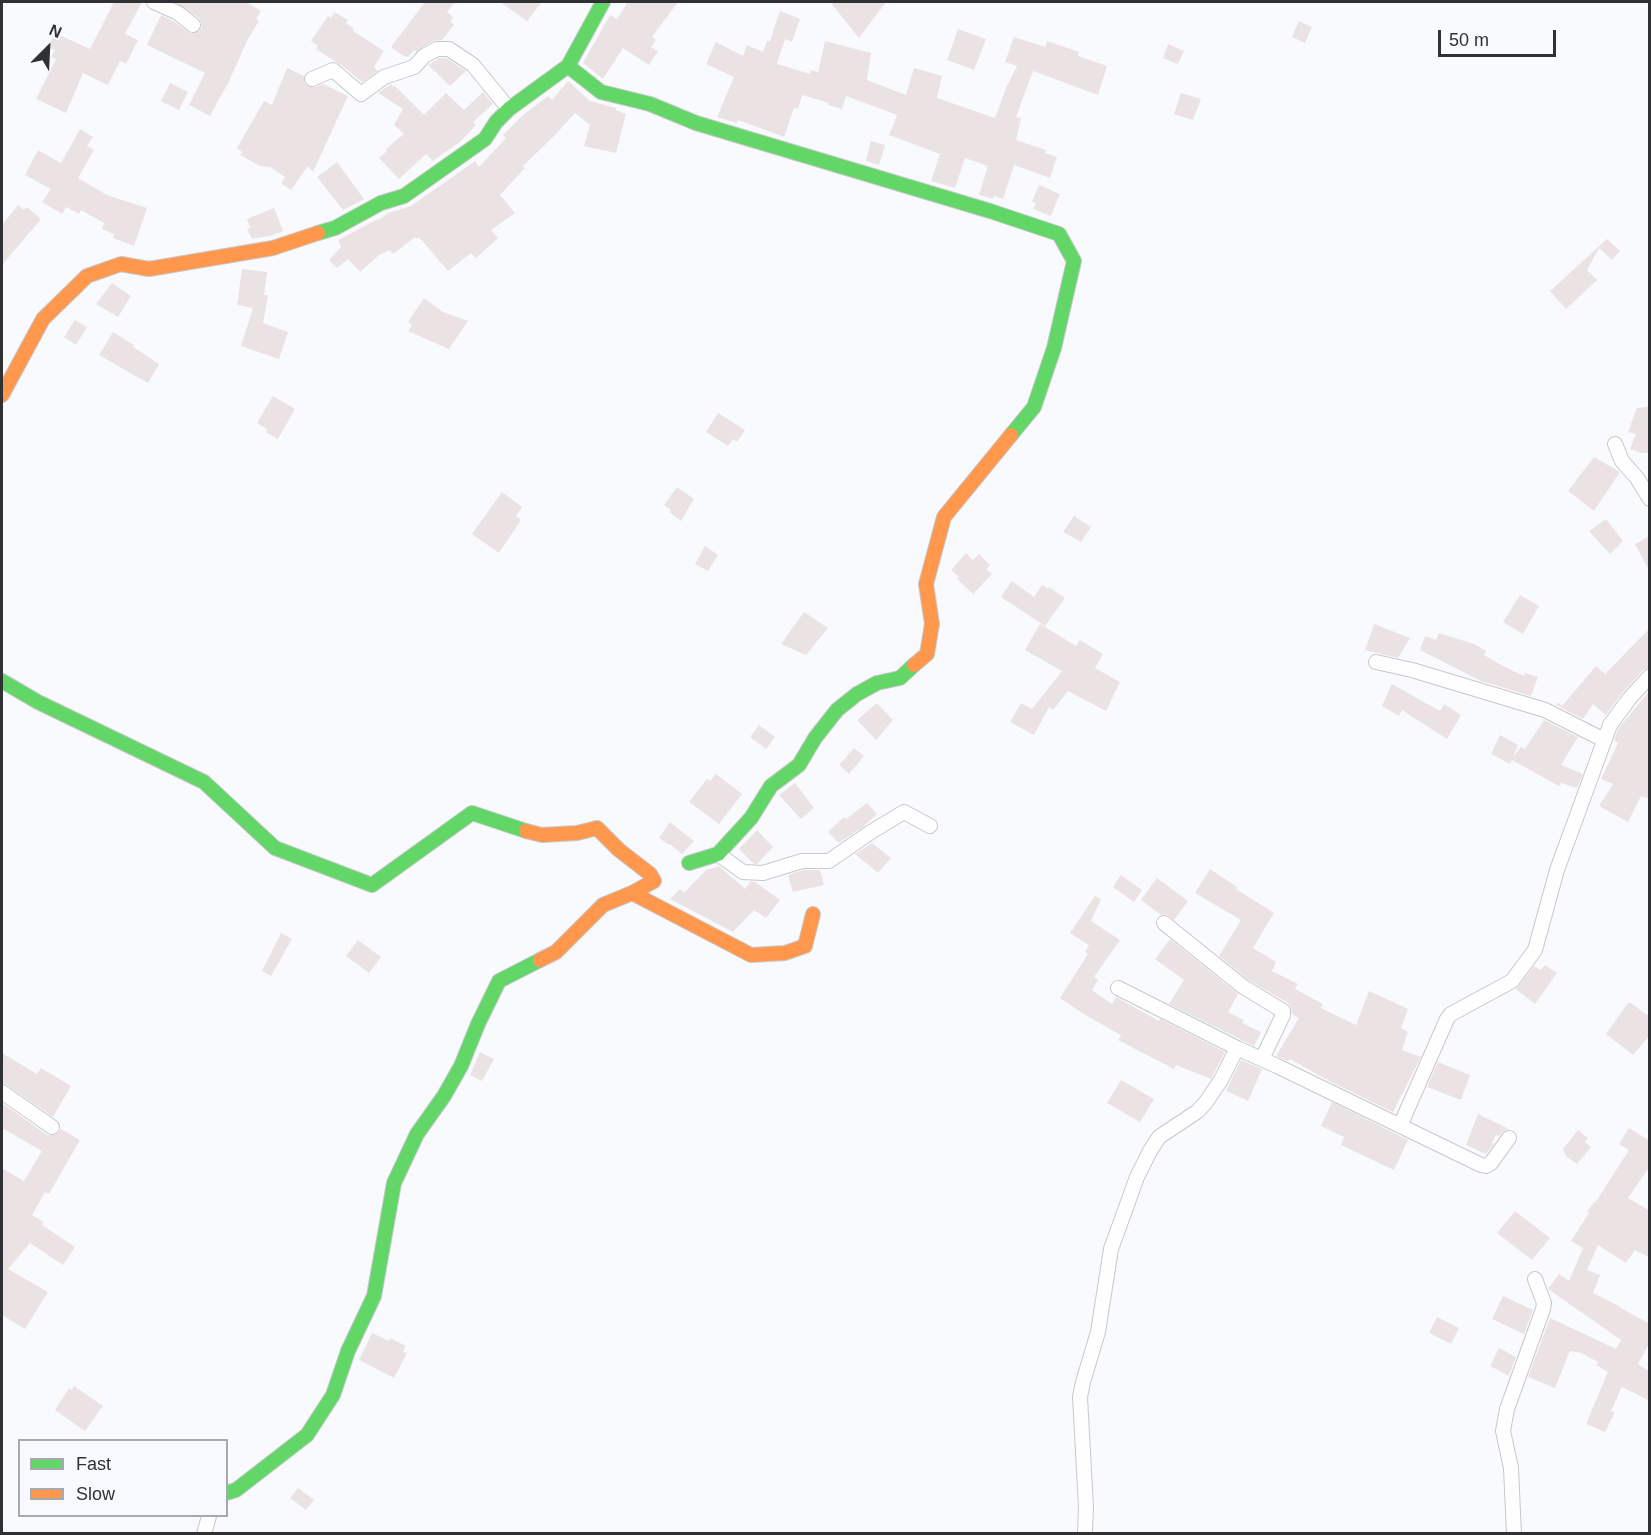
<!DOCTYPE html>
<html>
<head>
<meta charset="utf-8">
<style>
  body { margin:0 }
  #map { position:relative; width:1651px; height:1535px; overflow:hidden; background:#f9fafd; font-family:Arial,sans-serif }
  canvas { display:block }
  .frame { position:absolute; inset:0; border:3px solid #303135; pointer-events:none }
  .legend { position:absolute; left:18px; top:1439px; width:210px; height:78px; box-sizing:border-box; background:#f8f9fe; border:2px solid #a8a9ae; margin:0; padding:8px 10px; list-style:none; font-size:18px; color:#303135 }
  .legend li { display:flex; align-items:center; gap:12px; height:30px }
  .legend b { width:30px; border:2px solid #a8a9ae }
  .north { position:absolute; left:18px; top:18px; width:60px; height:60px; -webkit-text-stroke:4px #f8f9fe; paint-order:stroke; rotate:24deg; font-size:16px; font-weight:700; line-height:24px; text-align:center; color:#303135 }
  .north::after { content:''; display:block; margin:auto; width:21px; height:27px; background:#303135; clip-path:polygon(50% 0,100% 100%,50% 72%,0 100%) }
  .scale { position:absolute; left:1438px; top:30px; width:118px; height:27px; box-sizing:border-box; border:3px solid #303135; border-top:0; padding-left:8px; font-size:18px; line-height:21px; white-space:nowrap; color:#303135; -webkit-text-stroke:4px #f8f9fe; paint-order:stroke }
</style>
</head>
<body>
<div id="map">
<canvas width="1651" height="1535"></canvas>
<div class="frame"></div>
<ul class="legend">
<li><b style="height:8px;background:#63d668"></b>Fast</li>
<li><b style="height:8px;background:#ff974d"></b>Slow</li>
</ul>
<div class="north">N</div>
<div class="scale">50 m</div>
</div>
<script>
const g = document.querySelector('canvas').getContext('2d');
g.lineJoin = 'round';
function paint(path, color) {
  g.fillStyle = color;
  g.fill(path, 'evenodd');
}
function shape(rows) {
  const path = new Path2D();
  for (const r of rows) {
    path.moveTo(r[0], r[1]);
    for (let i = 2; i < r.length; i += 2) path.lineTo(r[i], r[i + 1]);
  }
  return path;
}
function stroke(path, color, width, dash) {
  g.strokeStyle = color;
  g.lineWidth = width;
  g.lineCap = dash ? 'butt' : 'round';
  g.setLineDash(dash || []);
  g.stroke(path);
}
paint(shape([
  [114,2,142,2,125,34,138,40,126,64,120,61,108,85,83,73,66,113,36,99,56,59,51,57,55,50,48,47,55,33,90,49],
  [175,2,246,2,261,11,256,19,259,21,248,39,229,81,210,116,189,105,205,73,147,45,161,15,173,21,191,34,200,30,202,26,199,18],
  [425,2,455,2,447,12,453,17,450,21,454,25,442,40,433,41,416,52,414,50,408,57,402,55,391,47],
  [500,2,542,2,527,21],
  [628,2,678,2,652,37,656,40,651,47,658,51,649,65,623,48,603,79,583,63,610,15,617,19],
  [830,2,886,2,859,38],
  [780,11,800,19,792,42,785,39,777,64,810,74,811,70,818,72,825,41,871,53,867,80,906,95,914,68,942,76,937,98,995,118,1006,88,1017,66,1005,62,1014,37,1045,47,1047,41,1079,52,1078,56,1107,66,1098,95,1033,71,1016,117,1021,118,1016,140,1046,150,1045,153,1057,157,1050,178,1014,165,1003,199,994,196,993,199,979,195,988,166,965,158,955,188,931,181,940,154,889,135,897,115,846,96,842,109,828,105,829,103,802,95,798,109,794,108,784,137,738,120,737,123,717,117,734,77,706,64,716,42,743,56,747,45,763,52,767,41,770,41],
  [334,12,348,20,346,23,354,29,353,31,384,51,374,67,378,71,362,82,344,67,316,49,318,46,311,41,328,16,331,18],
  [1299,21,1312,27,1305,43,1292,37],
  [958,29,986,39,974,70,947,60],
  [1168,44,1184,51,1178,64,1163,58],
  [439,58,446,58,466,71,450,86,428,65],
  [287,68,304,76,304,82,307,86,315,87,323,84,348,96,313,172,308,166,291,190,281,183,285,177,270,167,260,166,240,155,242,152,237,148,264,101,272,105],
  [568,81,590,101,616,108,616,110,626,114,616,153,584,146,590,125,575,113,556,134,523,166,525,168,500,195,515,213,491,230,498,238,476,258,471,253,448,271,419,237,417,239,415,237,393,254,390,250,379,255,360,272,348,259,337,268,329,260,341,247,338,240,378,219,379,220,388,213,411,206,475,161,479,167,506,138,503,135,522,116,548,96,552,100],
  [170,83,188,92,179,110,161,101],
  [391,84,394,87,395,86,424,115,446,93,464,110,483,92,493,104,473,122,476,125,461,141,433,161,426,154,399,179,379,158,387,151,386,149,404,134,394,125,403,109,378,93],
  [1181,93,1201,99,1193,120,1174,114],
  [80,129,93,137,87,146,94,150,78,178,107,195,147,208,134,246,113,238,114,234,102,229,104,223,81,210,79,214,66,207,62,214,42,202,51,189,25,175,38,150,61,163],
  [871,141,885,145,879,165,866,161],
  [337,162,364,199,343,210,317,177],
  [1039,185,1060,194,1051,216,1033,209,1036,203,1032,202],
  [18,205,24,210,27,207,41,219,2,265,2,225],
  [274,208,283,231,270,236,252,239,247,229,250,228,247,219],
  [1607,239,1620,251,1612,260,1599,248,1587,270,1597,280,1566,309,1550,291],
  [242,269,267,272,264,295,268,295,263,323,288,332,279,359,241,346,253,308,237,305],
  [112,283,131,296,118,317,96,304],
  [424,298,443,312,468,321,449,349,408,331,412,325,408,322],
  [75,320,87,327,76,345,64,337],
  [113,332,134,345,133,347,159,364,148,383,99,355],
  [273,396,295,409,278,439,266,432,267,429,257,423],
  [1650,403,1650,453,1641,453,1630,449,1636,434,1628,432,1637,408,1647,407],
  [718,413,745,430,737,442,733,439,728,446,706,432],
  [1594,457,1620,472,1594,511,1568,491],
  [677,487,694,499,681,521,669,512,671,510,664,505],
  [502,492,522,507,516,516,521,520,499,553,472,534],
  [1074,516,1091,527,1081,542,1063,532],
  [1606,519,1623,541,1610,554,1589,531],
  [1650,536,1650,572,1635,544],
  [705,546,718,555,708,571,695,564],
  [966,553,973,560,979,554,990,565,986,569,992,574,973,594,957,579,959,577,951,570],
  [1012,581,1034,597,1042,585,1048,589,1049,587,1065,598,1045,626,1001,597],
  [1520,595,1539,606,1523,634,1503,622],
  [804,612,828,628,806,655,781,644],
  [1040,624,1076,646,1080,640,1103,654,1095,668,1120,682,1106,711,1068,691,1053,710,1049,707,1034,735,1010,722,1021,703,1032,709,1062,671,1025,650],
  [1374,624,1410,638,1398,658,1365,650],
  [1650,628,1650,667,1643,670,1622,693,1606,715,1593,704,1583,719,1556,705,1558,702,1562,706,1596,666,1605,674],
  [1439,633,1474,644,1486,651,1484,655,1503,666,1524,676,1525,673,1538,677,1531,696,1481,681,1420,650,1425,636,1436,640],
  [1392,684,1440,711,1444,704,1461,715,1447,739,1402,710,1399,716,1382,706],
  [1650,690,1650,799,1641,796,1628,822,1599,806,1613,784,1601,779,1618,743,1614,740,1618,729],
  [877,703,893,720,876,740,857,720],
  [1544,720,1578,737,1561,765,1583,774,1577,788,1561,783,1559,786,1512,760,1510,764,1491,754,1500,735,1518,745,1513,757,1521,747,1525,749],
  [759,725,775,737,766,749,750,737],
  [854,748,864,756,849,774,839,765],
  [716,774,742,794,719,824,689,802,707,779,710,781],
  [795,783,814,808,801,819,779,795],
  [867,803,877,814,863,827,839,843,828,832,844,817,846,819],
  [670,822,694,841,682,854,670,844,669,845,659,838],
  [757,830,773,847,757,864,754,864,739,849],
  [872,843,891,858,878,873,855,854],
  [719,866,745,889,751,881,755,882,780,900,766,918,754,910,733,932,670,899,680,889,684,893,706,870],
  [1210,869,1237,887,1236,889,1274,913,1253,948,1276,962,1272,971,1298,984,1295,989,1323,1004,1321,1008,1356,1025,1369,991,1408,1009,1401,1028,1408,1032,1402,1050,1421,1057,1393,1112,1331,1082,1290,1059,1288,1061,1276,1056,1299,1018,1292,1014,1291,1007,1288,1003,1247,979,1219,956,1241,920,1195,893],
  [803,870,820,870,824,885,793,892,788,875],
  [1121,875,1142,890,1134,902,1113,887],
  [1157,878,1188,901,1174,920,1166,914,1161,915,1141,900],
  [1095,896,1101,899,1091,921,1120,940,1094,977,1098,980,1092,990,1112,1004,1116,997,1159,1021,1160,1019,1225,1052,1211,1079,1176,1065,1174,1069,1118,1040,1121,1035,1087,1016,1060,998,1088,954,1085,952,1089,945,1070,933],
  [281,933,292,939,271,976,262,971],
  [1170,939,1238,994,1228,1012,1244,1020,1242,1023,1261,1032,1254,1046,1169,1004,1184,980,1155,959],
  [358,940,381,957,369,973,346,956],
  [1545,965,1557,973,1535,1004,1516,989,1534,966,1541,970],
  [1628,1003,1631,1003,1650,1017,1650,1035,1633,1055,1606,1034],
  [480,1052,494,1059,482,1081,470,1075],
  [2,1053,37,1074,41,1068,71,1086,53,1117,7,1085,2,1083],
  [1241,1060,1262,1069,1248,1101,1226,1091],
  [1438,1062,1470,1075,1461,1100,1427,1087],
  [1121,1080,1154,1099,1140,1122,1107,1103],
  [1332,1102,1408,1140,1394,1170,1341,1145,1344,1137,1321,1126],
  [2,1103,47,1135,55,1135,61,1129,80,1140,49,1194,45,1192,32,1215,44,1222,42,1225,75,1247,63,1265,30,1243,8,1269,48,1292,25,1329,2,1315,2,1168,24,1181,42,1151,2,1128],
  [1478,1114,1509,1129,1505,1130,1499,1136,1496,1135,1492,1143,1494,1144,1486,1154,1466,1145],
  [1629,1128,1650,1141,1650,1166,1628,1198,1650,1211,1650,1258,1635,1250,1626,1263,1598,1245,1587,1270,1600,1275,1593,1293,1619,1306,1619,1307,1650,1324,1650,1342,1638,1364,1650,1372,1650,1401,1622,1387,1611,1411,1615,1412,1605,1432,1586,1424,1608,1372,1596,1365,1598,1362,1581,1353,1570,1351,1555,1388,1528,1377,1550,1318,1616,1349,1621,1340,1548,1289,1559,1274,1569,1281,1583,1248,1571,1241,1589,1213,1587,1212,1594,1202,1595,1203,1629,1150,1619,1144],
  [1578,1130,1588,1138,1585,1142,1591,1147,1577,1164,1566,1156,1563,1149],
  [1515,1211,1550,1238,1532,1260,1497,1233],
  [1503,1296,1533,1310,1524,1334,1492,1319],
  [1437,1317,1459,1328,1451,1344,1429,1333],
  [372,1333,389,1341,390,1338,406,1346,403,1352,407,1353,394,1378,359,1360],
  [1499,1348,1516,1357,1509,1376,1490,1366],
  [74,1386,103,1406,85,1431,55,1410,69,1388,72,1390],
  [298,1488,314,1500,306,1510,290,1498]
]), '#ebe3e3');
const street = shape([
  [154,2,178,13,193,25],
  [312,79,333,70,361,94,384,77,414,67,424,56,437,49,449,49,473,65,509,109],
  [1615,444,1622,461,1637,478,1650,499],
  [1376,662,1412,670,1545,710,1604,740],
  [718,854,743,872,763,873,802,861,829,861,871,832,904,812,930,826],
  [1164,923,1242,986,1283,1011,1283,1015,1262,1059],
  [1237,1048,1277,1066,1481,1165,1486,1166,1491,1163,1509,1138],
  [2,1092,52,1127],
  [1400,1126,1447,1019,1451,1014,1512,981,1535,950,1557,870,1610,725,1629,699,1650,676],
  [204,1534,209,1516],
  [1085,1534,1086,1507,1080,1397,1083,1382,1098,1332,1111,1249,1137,1177,1150,1151,1159,1137,1198,1111,1206,1102,1221,1080,1237,1048,1118,988],
  [1514,1534,1511,1468,1503,1431,1507,1409,1543,1309,1544,1303,1535,1279]
]);
const fast = shape([
  [568,66,601,92,650,104,696,123,990,211,1059,234,1074,261,1054,348,1034,407,1011,435],
  [318,233,335,228,381,203,404,196,485,139,496,122,509,109,568,66,603,2],
  [2,681,38,702,204,782,275,848,372,885,472,813,526,831],
  [689,863,718,854,751,818,771,786,799,765,815,738,837,710,857,694,877,683,900,678,914,665],
  [226,1493,236,1490,307,1435,333,1395,348,1351,374,1296,394,1183,417,1134,444,1096,461,1066,478,1024,499,981,540,960]
]);
const slow = shape([
  [2,395,43,319,87,276,121,264,149,269,273,248,318,233],
  [914,665,927,654,932,624,926,584,944,517,1011,435],
  [526,831,542,835,577,833,597,828,619,850,650,874,654,881,632,893],
  [540,960,556,952,603,905,632,893,751,955,785,953,805,946,813,914]
]);
stroke(street, '#c7c8cc', 16);
stroke(fast, '#c7c8cc', 16);
stroke(slow, '#c7c8cc', 16);
stroke(street, '#fefeff', 14);
stroke(fast, '#63d668', 14);
stroke(slow, '#ff974d', 14);
</script>
</body>
</html>
